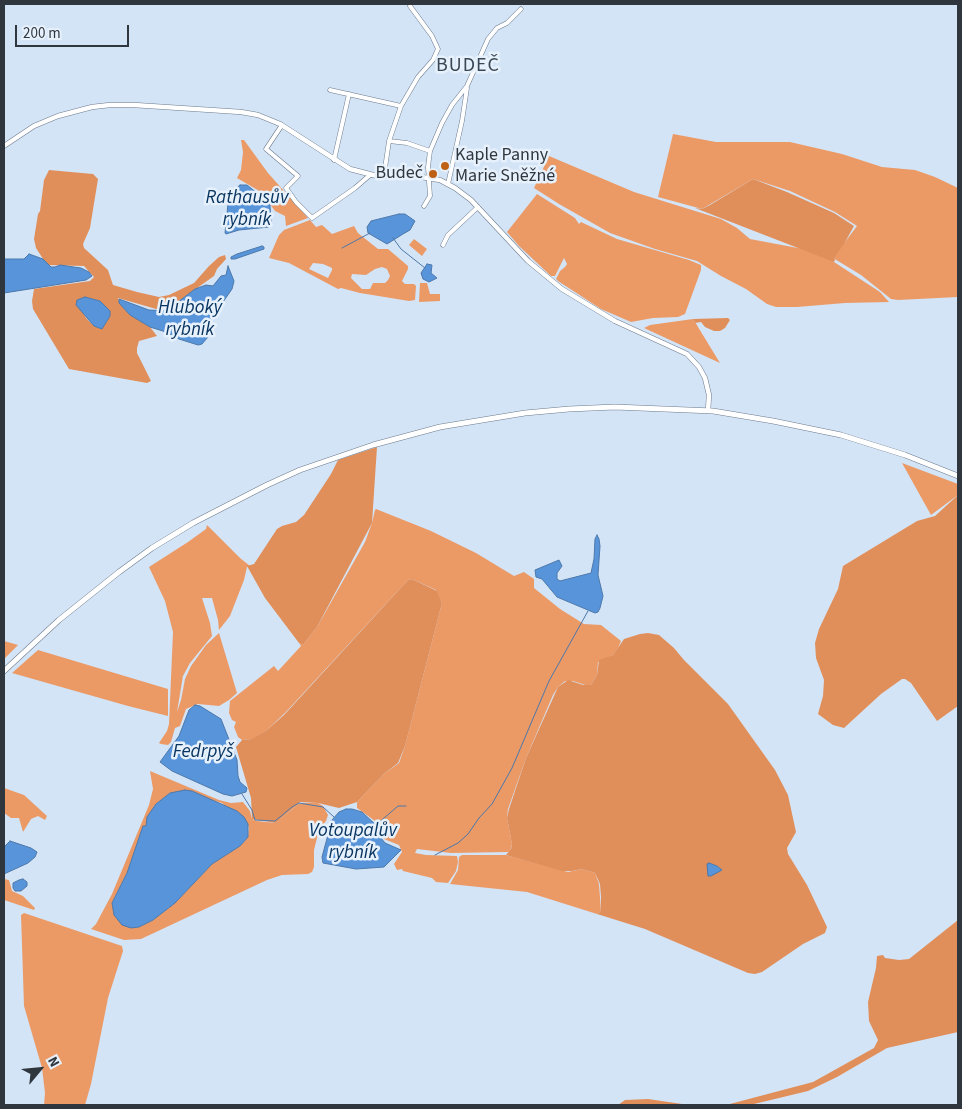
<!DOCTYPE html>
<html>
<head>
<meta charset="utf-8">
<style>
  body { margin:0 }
  #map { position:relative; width:962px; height:1109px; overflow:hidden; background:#d4e4f7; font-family:"Source Sans 3",sans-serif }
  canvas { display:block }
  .frame { position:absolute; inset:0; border:5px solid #30363e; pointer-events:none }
  .north { position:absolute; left:15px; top:1044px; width:50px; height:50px; -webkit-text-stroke:4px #e7f1fc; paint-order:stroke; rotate:62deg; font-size:14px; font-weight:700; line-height:20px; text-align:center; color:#30363e }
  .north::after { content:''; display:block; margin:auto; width:18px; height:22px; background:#30363e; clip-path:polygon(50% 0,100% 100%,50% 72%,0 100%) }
  .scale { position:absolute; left:15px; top:25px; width:114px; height:22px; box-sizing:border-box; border:2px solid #30363e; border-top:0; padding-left:6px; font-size:15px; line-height:18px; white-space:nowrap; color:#30363e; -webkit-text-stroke:4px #e7f1fc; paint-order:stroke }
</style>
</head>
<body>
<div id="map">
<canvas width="962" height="1109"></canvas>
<div class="frame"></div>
<div class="north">N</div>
<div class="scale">200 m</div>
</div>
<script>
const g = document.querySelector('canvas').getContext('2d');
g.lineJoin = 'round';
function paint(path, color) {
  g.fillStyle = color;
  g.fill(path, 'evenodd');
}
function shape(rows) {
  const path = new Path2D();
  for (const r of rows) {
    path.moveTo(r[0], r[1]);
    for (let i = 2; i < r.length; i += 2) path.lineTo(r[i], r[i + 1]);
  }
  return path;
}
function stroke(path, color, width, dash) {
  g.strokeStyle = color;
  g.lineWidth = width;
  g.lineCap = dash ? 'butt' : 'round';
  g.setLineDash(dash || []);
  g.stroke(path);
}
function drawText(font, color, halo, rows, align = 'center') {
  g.font = font + ' "Source Sans 3",sans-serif';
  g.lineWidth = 5;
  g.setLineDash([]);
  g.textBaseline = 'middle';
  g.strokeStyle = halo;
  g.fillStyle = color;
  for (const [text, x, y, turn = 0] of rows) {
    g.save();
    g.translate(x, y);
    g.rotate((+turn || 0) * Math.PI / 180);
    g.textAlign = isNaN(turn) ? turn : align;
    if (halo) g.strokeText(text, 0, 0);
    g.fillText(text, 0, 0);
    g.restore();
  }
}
paint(shape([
  [673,134,716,142,790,142,842,154,882,167,915,170,935,177,958,188,958,297,898,300,891,299,861,275,833,258,857,226,835,212,790,191,753,179,702,209,658,197],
  [241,140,244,140,268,173,308,218,286,226,285,216,275,211,261,192,237,178,241,170,243,152],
  [549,156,634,192,721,219,737,228,750,239,803,249,831,260,880,292,889,302,845,303,797,307,776,307,767,304,746,289,721,276,697,261,655,249,610,233,559,204,534,188],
  [537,194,575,218,579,224,581,222,617,239,689,260,701,265,701,270,685,314,678,317,653,318,631,322,601,309,558,281,556,279,560,271,565,267,567,264,564,258,555,276,551,276,519,246,507,232],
  [310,220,316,227,322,225,332,234,354,226,358,233,378,249,388,249,408,266,408,269,402,281,405,284,414,284,416,286,415,300,409,301,360,293,341,288,338,289,289,263,269,258,279,235,284,230],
  [313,263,323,264,332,268,332,270,328,278,309,269],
  [382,267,387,269,390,276,388,280,385,283,373,283,370,289,362,289,351,278,352,274,366,275,375,269],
  [414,239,427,249,422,256,409,245],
  [420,283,427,283,430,294,440,294,440,301,419,302],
  [693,319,698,327,720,363,644,328,650,325],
  [902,463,958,484,958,495,931,515],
  [376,509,431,531,476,553,514,576,524,572,534,579,534,588,560,609,584,624,601,625,621,641,618,648,613,655,598,662,597,675,591,685,588,686,573,681,565,681,558,687,553,695,526,758,508,809,507,818,512,844,510,851,508,852,451,853,417,849,415,853,426,855,457,856,458,862,456,871,448,883,436,882,432,878,403,871,402,869,397,870,394,864,402,852,399,845,384,839,379,832,375,821,357,808,357,802,385,773,399,763,405,746,442,603,436,590,412,579,408,580,285,713,267,730,253,739,242,740,238,737,234,727,236,722,232,720,229,713,230,701,274,666,278,671,301,646,299,643,303,645,317,627,365,542,372,523,375,510],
  [207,525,240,558,250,566,247,567,244,580,230,616,219,630,218,620,212,598,202,598,210,623,212,636,190,663,183,676,177,712,181,700,185,679,191,666,206,645,219,633,237,693,229,700,219,706,198,704,186,709,180,726,175,728,171,742,168,745,161,744,159,743,167,731,169,724,173,632,165,601,149,567,188,542,206,529],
  [4,641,18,645,4,659],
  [38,650,168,689,168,716,128,706,12,673],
  [150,771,219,800,231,803,243,802,250,811,252,819,257,821,276,823,298,804,304,803,318,803,323,806,328,815,326,821,319,830,314,850,314,867,312,872,308,874,282,875,267,880,141,939,124,940,91,929,96,924,112,894,149,805,153,789],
  [192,791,208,799,222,803,249,827,248,837,240,846,212,864,175,903,153,920,139,927,131,928,114,915,112,903,127,873,143,827,146,827,156,804,170,793],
  [4,788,24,795,47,816,45,820,38,816,31,819,23,832,19,818,11,818,4,813],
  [462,855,506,855,568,872,582,869,592,872,595,873,599,884,601,911,597,914,527,892,450,884,458,870,459,857],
  [4,879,9,880,12,891,23,896,35,908,34,910,4,900],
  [24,913,122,946,123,951,108,998,91,1084,85,1105,44,1105,45,1093,42,1068,24,1006,21,915]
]), '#eb9a66');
paint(shape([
  [49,170,93,174,98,179,90,228,83,244,84,248,108,270,113,285,137,292,159,297,169,295,194,283,209,266,219,257,225,255,226,259,217,269,214,276,169,308,156,309,118,298,121,305,130,315,150,327,157,336,139,341,137,348,137,353,151,381,147,383,69,369,33,309,32,301,34,289,90,281,94,277,84,266,47,265,36,248,34,239,38,214,40,211,44,180],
  [85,297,100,301,110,311,110,316,102,329,94,326,86,318,77,300],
  [753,179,787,192,834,213,854,226,844,244,834,258,835,260,834,262,695,208,702,209,710,205],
  [728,318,730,320,725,328,720,331,714,331,705,327,701,322,695,323,698,327,693,319],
  [377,447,372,523,317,627,303,645,299,643,265,598,247,566,254,564,277,529,282,526,296,522,304,515,331,474,338,460],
  [958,495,958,706,937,721,911,683,905,679,902,679,881,694,844,728,833,725,818,714,823,696,824,680,816,658,815,643,819,629,838,589,843,566,917,521,935,516],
  [412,579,437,591,442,603,405,746,398,763,385,773,357,802,339,808,318,803,300,802,276,823,252,819,251,798,236,747,242,740,252,739,267,730,284,715,408,580],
  [648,633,659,635,674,648,684,660,728,704,775,770,788,795,796,832,787,848,788,854,807,885,827,927,825,933,803,944,762,972,755,974,748,973,645,929,597,914,601,911,601,897,600,884,595,873,592,872,582,869,572,871,562,871,506,855,511,849,512,844,507,818,509,809,526,758,558,687,568,680,583,685,591,685,597,675,599,660,613,655,624,639,640,634],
  [709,863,717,866,722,870,709,876],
  [958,920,958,1032,887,1048,837,1077,808,1091,750,1105,726,1105,813,1082,874,1048,878,1040,869,1021,868,1002,876,968,877,956,883,955,885,958,899,960,909,959],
  [648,1099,689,1105,701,1105,618,1105,625,1100]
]), '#e18f5a');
const water = shape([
  [240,185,247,185,268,202,270,205,271,222,269,227,239,230,226,234,225,233,228,204,233,191,240,185],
  [399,214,405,214,415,221,410,230,403,234,387,244,368,233,367,227,371,221,399,214],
  [262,246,264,247,264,249,235,259,231,259,231,257,237,254,262,246],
  [29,254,43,259,51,267,55,267,60,265,81,268,89,272,92,276,86,280,4,293,4,259,24,259,29,254],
  [427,264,432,265,431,273,437,278,429,282,423,279,421,273,427,264],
  [228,266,234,281,232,289,212,318,210,324,208,337,202,344,198,345,179,339,166,332,150,327,130,315,119,303,119,299,149,310,168,311,174,307,178,302,195,289,206,285,213,286,221,276,226,275,228,266],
  [85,297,100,301,110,311,110,316,102,329,94,326,76,305,77,300,85,297],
  [597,535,599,539,600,546,598,575,603,596,600,608,598,612,595,613,557,597,542,579,536,577,535,570,559,560,562,566,557,573,557,579,560,581,591,573,594,559,595,539,597,535],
  [195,705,200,706,221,719,237,760,238,776,240,782,247,788,246,792,232,796,223,794,172,771,160,762,179,736,189,710,195,705],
  [185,790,192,791,237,811,244,817,248,824,248,837,240,846,212,864,175,903,153,920,139,927,131,928,122,925,114,915,112,903,127,873,143,826,146,826,147,817,156,804,170,793,185,790],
  [346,809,352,809,362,812,376,825,377,833,385,843,401,850,384,867,356,869,323,863,322,857,332,820,339,812,346,809],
  [10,841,31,848,37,852,35,857,28,863,4,874,4,847,10,841],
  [709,863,717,866,722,870,711,876,708,876,707,864,709,863],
  [23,879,27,882,27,886,21,891,15,891,13,888,13,883,19,880,23,879]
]);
paint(water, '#5894d9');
stroke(water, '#4c78aa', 1);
stroke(shape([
  [393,238,401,249,425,268],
  [342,248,370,233],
  [242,794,252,810,255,820,275,821,292,807,299,803,323,807,334,817],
  [376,825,398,806,406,806],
  [435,855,458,843,468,834,479,818,492,804,512,768,549,681,588,611]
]), '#4c78aa', 1);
const minor = shape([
  [330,90,401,106],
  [282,125,266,149,298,176,286,188,296,202,312,218,355,188,370,175],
  [389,141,407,143,430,151],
  [334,160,349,94],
  [384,175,389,141,401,106,418,77,433,60,438,49,432,36,410,6],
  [448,184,462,121,467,88],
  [424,206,430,196,428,167,430,151,442,123,452,105,467,86,488,39,497,28,507,23,521,9],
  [443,245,448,235,478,207]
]);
const tertiary = shape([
  [4,146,34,126,58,116,92,107,110,105,134,105,241,112,258,115,280,124,350,169,377,176,415,176,440,180,455,188,471,200,528,261,562,289,615,321,687,354,699,367,705,378,709,395,708,411]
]);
const secondary = shape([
  [4,671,59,620,119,572,152,548,193,523,267,485,300,470,373,445,440,427,525,413,569,409,615,407,713,411,773,421,841,435,905,455,958,476]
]);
stroke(minor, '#6c7a8b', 5);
stroke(tertiary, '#6c7a8b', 5.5);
stroke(secondary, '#6c7a8b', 6);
stroke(minor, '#fff', 4);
stroke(tertiary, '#fff', 4.5);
stroke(secondary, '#fff', 5);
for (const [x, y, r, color] of [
  [445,166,5,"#bf6115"],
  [433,174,5,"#bf6115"]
]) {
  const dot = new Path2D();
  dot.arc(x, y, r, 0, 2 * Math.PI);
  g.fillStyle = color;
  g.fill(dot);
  stroke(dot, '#e7f1fc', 2);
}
drawText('18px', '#30363e', '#e7f1fc', [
  ["Kaple Panny",455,156],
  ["Marie Sněžné",455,177],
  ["Budeč",423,174,"right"]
], 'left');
drawText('italic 19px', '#093561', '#e7f1fc', [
  ["Rathausův",247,199],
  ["rybník",247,221],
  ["Hluboký",190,309],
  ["rybník",190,331],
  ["Fedrpyš",203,753],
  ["Votoupalův",353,832],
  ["rybník",353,854]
]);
g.letterSpacing = '1px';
drawText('20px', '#3a4756', '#e7f1fc', [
  ["BUDEČ",468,67]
]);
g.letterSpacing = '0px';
</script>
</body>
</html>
